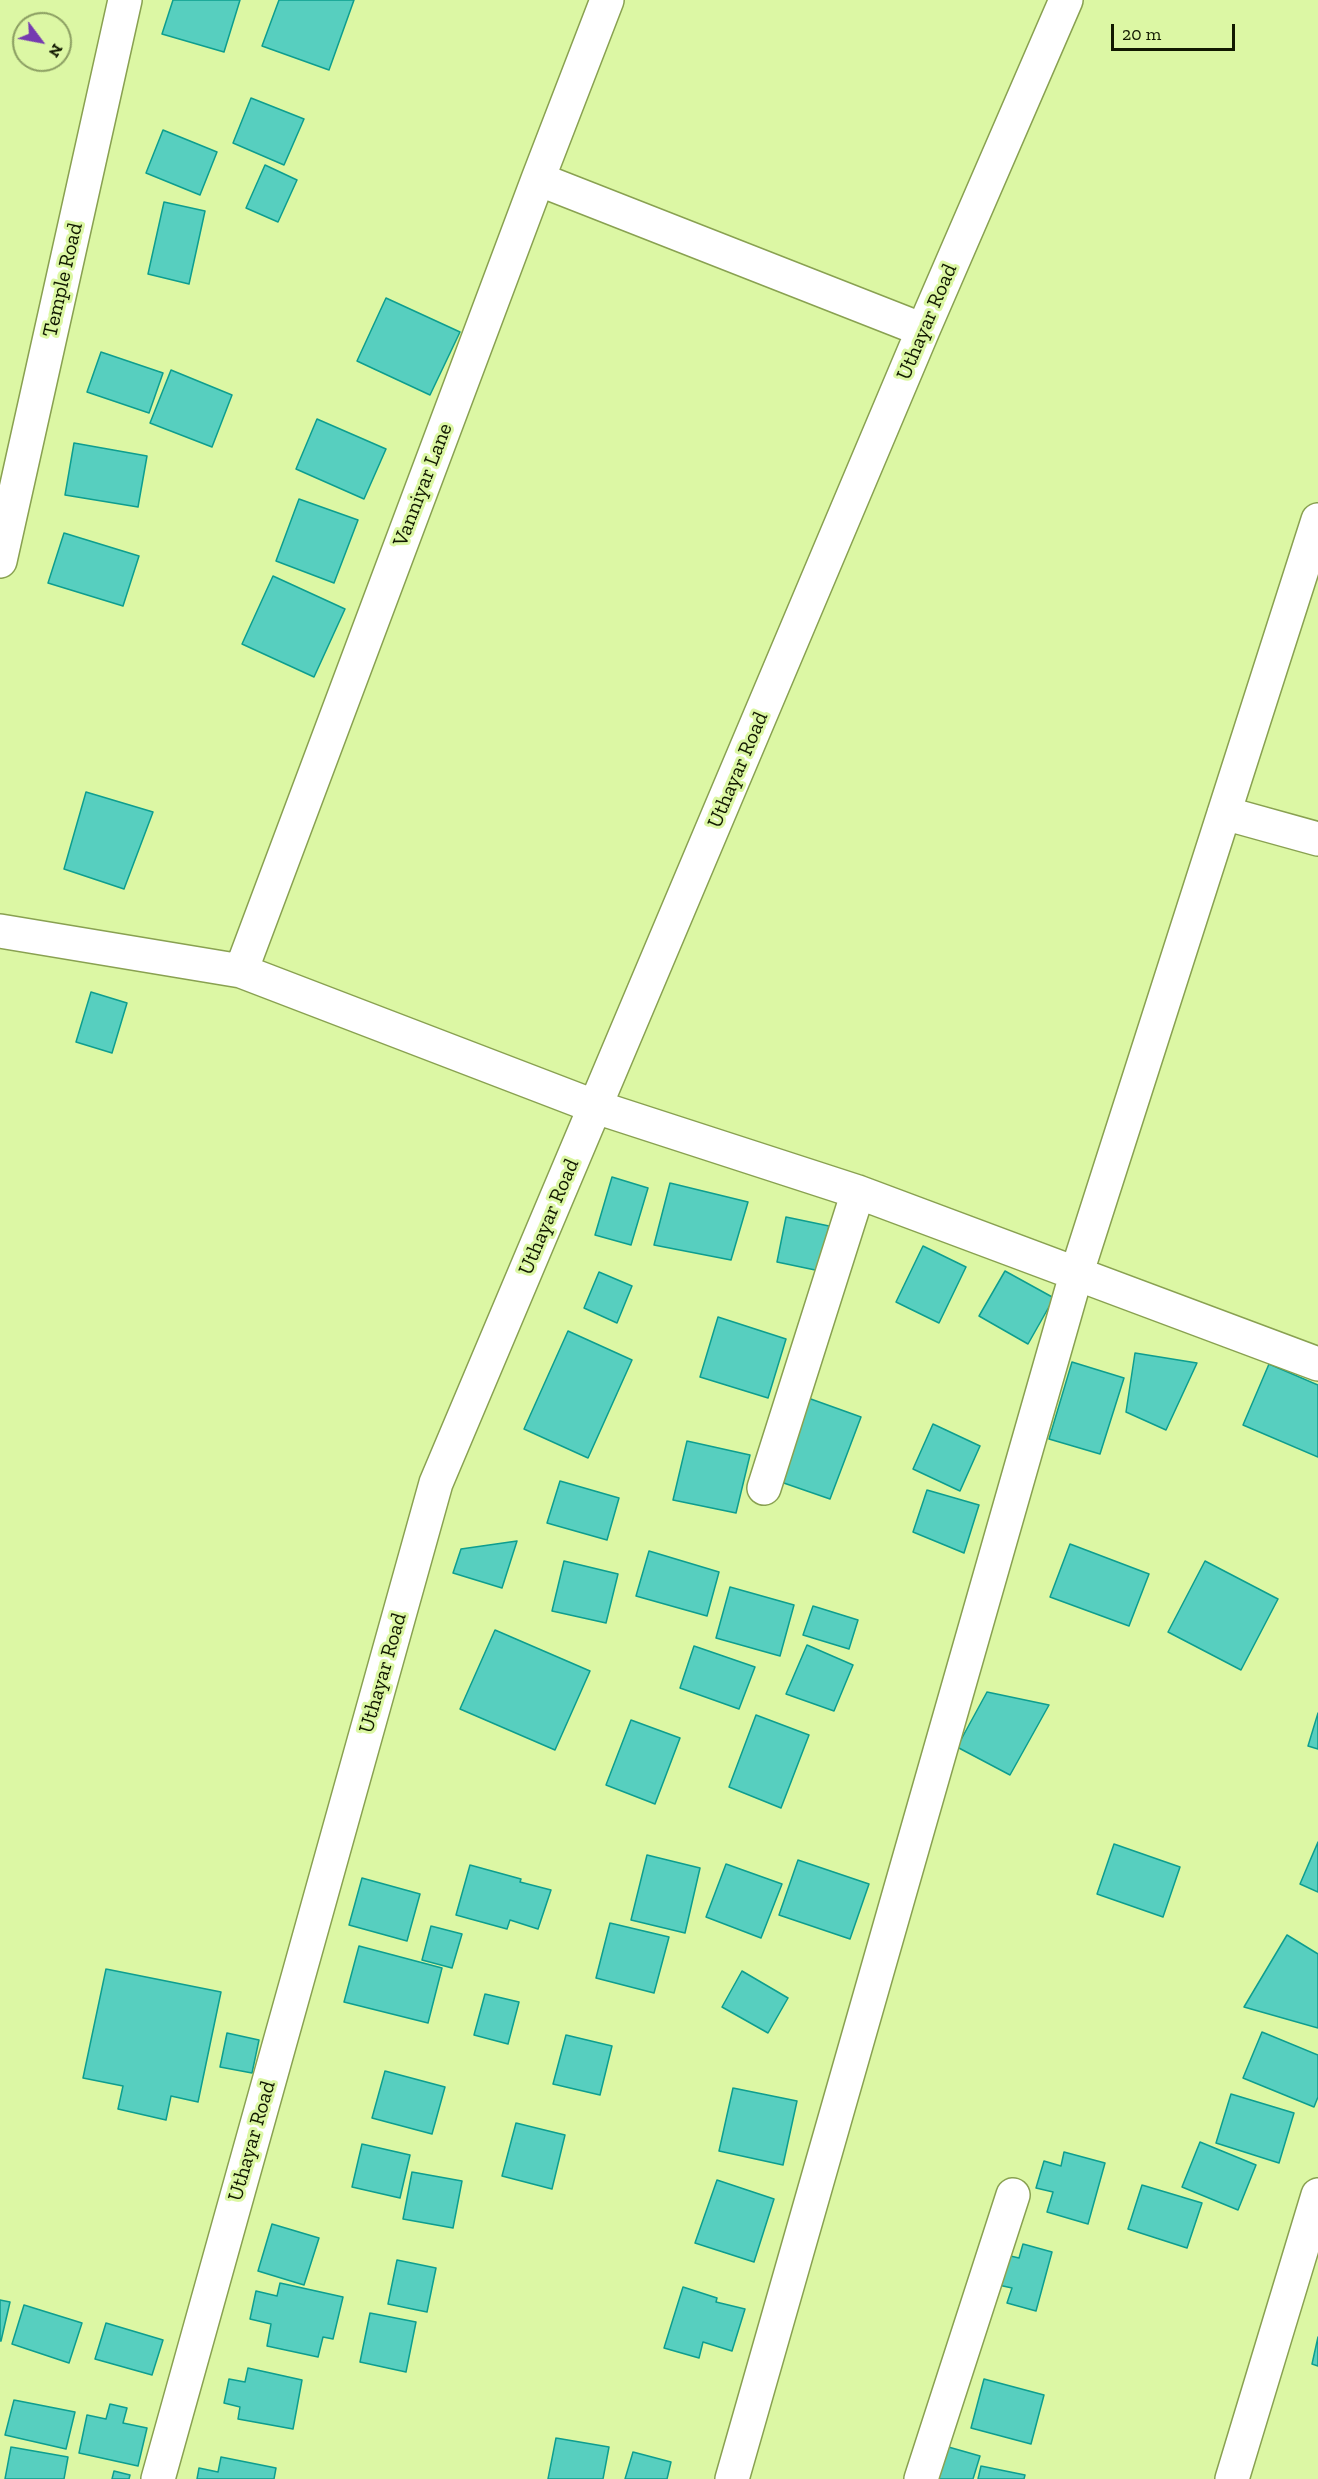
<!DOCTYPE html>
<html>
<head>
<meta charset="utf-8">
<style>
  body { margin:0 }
  #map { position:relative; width:1318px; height:2479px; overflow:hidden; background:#dcf7a4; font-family:"Zilla Slab",serif }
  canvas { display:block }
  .north { position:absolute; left:12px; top:12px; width:60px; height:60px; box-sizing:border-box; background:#dcf7a4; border:2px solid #8b9e62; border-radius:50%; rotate:122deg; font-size:16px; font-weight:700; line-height:24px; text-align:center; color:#111900 }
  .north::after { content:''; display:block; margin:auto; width:21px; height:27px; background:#753ab0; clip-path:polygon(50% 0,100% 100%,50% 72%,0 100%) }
  .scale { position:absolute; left:1111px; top:24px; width:124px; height:27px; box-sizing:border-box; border:3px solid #111900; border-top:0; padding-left:8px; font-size:18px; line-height:21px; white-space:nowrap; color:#111900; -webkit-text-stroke:4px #dcf7a4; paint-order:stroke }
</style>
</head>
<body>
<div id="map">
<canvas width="1318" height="2479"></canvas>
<div class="north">N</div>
<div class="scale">20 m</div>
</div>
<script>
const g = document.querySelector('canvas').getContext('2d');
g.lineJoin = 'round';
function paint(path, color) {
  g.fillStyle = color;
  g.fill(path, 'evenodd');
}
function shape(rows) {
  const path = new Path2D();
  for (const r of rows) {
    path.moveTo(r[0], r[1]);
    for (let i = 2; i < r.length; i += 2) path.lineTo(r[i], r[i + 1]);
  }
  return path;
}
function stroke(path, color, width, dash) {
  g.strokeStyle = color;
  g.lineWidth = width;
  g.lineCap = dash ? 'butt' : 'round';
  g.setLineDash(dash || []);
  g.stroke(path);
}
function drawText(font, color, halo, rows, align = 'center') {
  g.font = font + ' "Zilla Slab",serif';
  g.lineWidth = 6;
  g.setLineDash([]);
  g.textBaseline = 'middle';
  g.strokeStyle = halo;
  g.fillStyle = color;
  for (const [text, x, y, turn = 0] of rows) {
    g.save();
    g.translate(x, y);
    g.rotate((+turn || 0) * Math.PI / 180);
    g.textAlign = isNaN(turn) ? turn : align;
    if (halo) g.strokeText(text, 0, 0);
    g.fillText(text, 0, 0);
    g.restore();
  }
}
const building = shape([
  [173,0,240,0,224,52,162,34,173,0],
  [279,0,354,0,329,70,262,46,279,0],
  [251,98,304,119,284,165,233,143,251,98],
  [163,130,217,152,200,195,146,173,163,130],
  [265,165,297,180,278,222,246,208,265,165],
  [164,202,205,211,189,284,148,274,164,202],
  [386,298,460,332,430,395,357,361,386,298],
  [101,352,163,373,149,413,87,392,101,352],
  [171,370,232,395,212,447,150,423,171,370],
  [317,419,386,449,364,499,296,469,317,419],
  [74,443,147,456,138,507,65,495,74,443],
  [299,499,358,520,334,583,276,561,299,499],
  [64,533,139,556,123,606,48,583,64,533],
  [273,576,345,609,314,677,242,644,273,576],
  [86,792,153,812,124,889,64,869,86,792],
  [91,992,127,1003,112,1053,76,1042,91,992],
  [612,1177,648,1188,631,1245,595,1235,612,1177],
  [670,1183,748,1202,731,1260,654,1245,670,1183],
  [786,1217,829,1226,820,1271,777,1262,786,1217],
  [923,1246,966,1267,939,1323,896,1302,923,1246],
  [1005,1271,1054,1298,1028,1344,979,1316,1005,1271],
  [599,1272,632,1286,617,1323,584,1308,599,1272],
  [718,1317,786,1339,768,1398,700,1377,718,1317],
  [568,1331,632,1360,588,1458,524,1429,568,1331],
  [1135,1353,1197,1363,1166,1430,1126,1412,1135,1353],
  [1072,1362,1124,1378,1100,1454,1049,1439,1072,1362],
  [1269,1364,1318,1385,1318,1457,1243,1425,1269,1364],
  [808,1398,861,1417,830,1499,778,1481,808,1398],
  [933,1424,980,1446,960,1491,913,1469,933,1424],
  [687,1441,750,1455,736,1513,673,1500,687,1441],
  [560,1481,619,1498,607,1540,547,1523,560,1481],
  [927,1490,979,1505,964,1553,913,1532,927,1490],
  [517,1541,502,1588,453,1573,461,1549,517,1541],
  [1070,1544,1149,1574,1129,1626,1050,1597,1070,1544],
  [649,1551,719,1572,707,1616,636,1596,649,1551],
  [564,1561,618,1574,606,1623,552,1611,564,1561],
  [1205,1561,1278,1599,1241,1670,1168,1632,1205,1561],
  [730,1587,794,1605,780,1656,716,1638,730,1587],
  [813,1606,858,1620,849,1649,803,1635,813,1606],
  [495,1630,590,1671,555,1750,460,1709,495,1630],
  [807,1645,853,1665,834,1711,786,1694,807,1645],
  [694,1646,755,1667,739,1709,680,1688,694,1646],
  [987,1692,1049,1705,1010,1775,957,1747,987,1692],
  [1318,1713,1318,1749,1308,1746,1318,1713],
  [756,1715,809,1735,781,1808,729,1787,756,1715],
  [631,1720,680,1738,655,1804,606,1785,631,1720],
  [1318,1842,1318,1892,1300,1884,1318,1842],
  [1114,1844,1180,1867,1163,1917,1097,1894,1114,1844],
  [647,1855,700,1868,685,1933,631,1920,647,1855],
  [798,1860,869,1884,850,1939,779,1915,798,1860],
  [726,1864,782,1884,761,1938,706,1917,726,1864],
  [470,1865,521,1879,520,1882,551,1890,538,1929,510,1920,507,1929,456,1915,470,1865],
  [362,1878,420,1894,407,1941,349,1925,362,1878],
  [610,1923,669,1937,654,1993,596,1978,610,1923],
  [431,1926,462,1934,452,1968,422,1960,431,1926],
  [1287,1935,1318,1954,1318,2028,1244,2007,1287,1935],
  [359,1946,442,1968,428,2023,344,2002,359,1946],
  [106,1969,221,1992,198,2102,171,2096,166,2120,118,2109,123,2086,83,2078,106,1969],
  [742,1971,788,1998,768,2033,722,2007,742,1971],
  [485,1994,519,2002,508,2044,474,2035,485,1994],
  [1262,2032,1318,2055,1318,2097,1314,2107,1243,2078,1262,2032],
  [227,2033,259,2040,252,2073,220,2067,227,2033],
  [566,2035,612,2046,600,2095,553,2084,566,2035],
  [385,2071,445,2087,432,2134,372,2118,385,2071],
  [733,2088,797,2101,783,2165,719,2151,733,2088],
  [1231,2094,1294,2113,1279,2163,1216,2143,1231,2094],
  [516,2123,565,2135,552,2189,502,2176,516,2123],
  [1200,2142,1256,2165,1238,2210,1182,2187,1200,2142],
  [362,2144,410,2155,400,2198,352,2187,362,2144],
  [1064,2152,1105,2163,1088,2224,1047,2212,1053,2192,1036,2188,1044,2161,1061,2166,1064,2152],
  [412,2172,462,2181,453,2228,403,2219,412,2172],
  [717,2180,774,2199,754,2262,695,2243,717,2180],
  [1142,2185,1202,2203,1187,2248,1128,2229,1142,2185],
  [272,2224,319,2238,304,2285,258,2271,272,2224],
  [1023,2244,1052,2252,1036,2311,1007,2303,1012,2288,994,2284,1002,2254,1019,2258,1023,2244],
  [397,2260,436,2268,427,2312,388,2304,397,2260],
  [280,2283,343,2297,333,2339,323,2337,318,2357,267,2346,271,2324,250,2319,256,2291,277,2296,280,2283],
  [683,2287,717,2298,716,2302,745,2309,732,2351,703,2342,699,2358,664,2348,683,2287],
  [0,2300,10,2302,1,2341,0,2341,0,2300],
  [24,2305,82,2323,69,2363,12,2344,24,2305],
  [370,2313,416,2322,406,2372,360,2362,370,2313],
  [106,2323,163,2340,152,2375,95,2359,106,2323],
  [1318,2337,1318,2366,1312,2364,1318,2337],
  [248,2368,302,2380,293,2429,238,2419,240,2407,224,2403,229,2379,245,2382,248,2368],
  [984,2379,1044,2395,1031,2444,971,2428,984,2379],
  [14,2400,75,2412,66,2449,5,2435,14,2400],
  [110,2404,127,2408,123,2423,147,2428,138,2466,79,2453,87,2415,106,2419,110,2404],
  [556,2438,609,2447,603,2479,548,2479,556,2438],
  [938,2444,980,2456,973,2479,928,2479,938,2444],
  [11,2447,68,2457,64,2479,5,2479,11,2447],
  [633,2452,671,2462,667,2479,625,2479,633,2452],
  [221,2457,276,2468,274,2479,197,2479,199,2468,218,2472,221,2457],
  [981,2466,1025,2475,1024,2479,978,2479,981,2466],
  [114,2471,130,2475,129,2479,112,2479,114,2471]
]);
paint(building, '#57cfbf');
stroke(building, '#0d9e8f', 1.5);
const street = shape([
  [538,179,923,330],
  [0,561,125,0],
  [1224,813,1318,839],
  [0,931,241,971,596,1107,858,1192,1318,1364],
  [241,971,538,179,607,0],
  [764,1488,858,1192],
  [158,2479,436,1483,923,330,1066,0],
  [732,2479,1076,1275,1318,520],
  [921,2479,1013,2195],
  [1232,2479,1318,2195]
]);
stroke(street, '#89a151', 36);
stroke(street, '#fff', 33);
drawText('21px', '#111900', '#dcf7a4', [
  ["Temple Road",63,280,-77],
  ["Uthayar Road",927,322,-67],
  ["Vanniyar Lane",423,485,-69],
  ["Uthayar Road",738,770,-67],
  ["Uthayar Road",549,1217,-67],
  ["Uthayar Road",383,1673,-74],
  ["Uthayar Road",252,2141,-74]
]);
</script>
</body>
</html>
